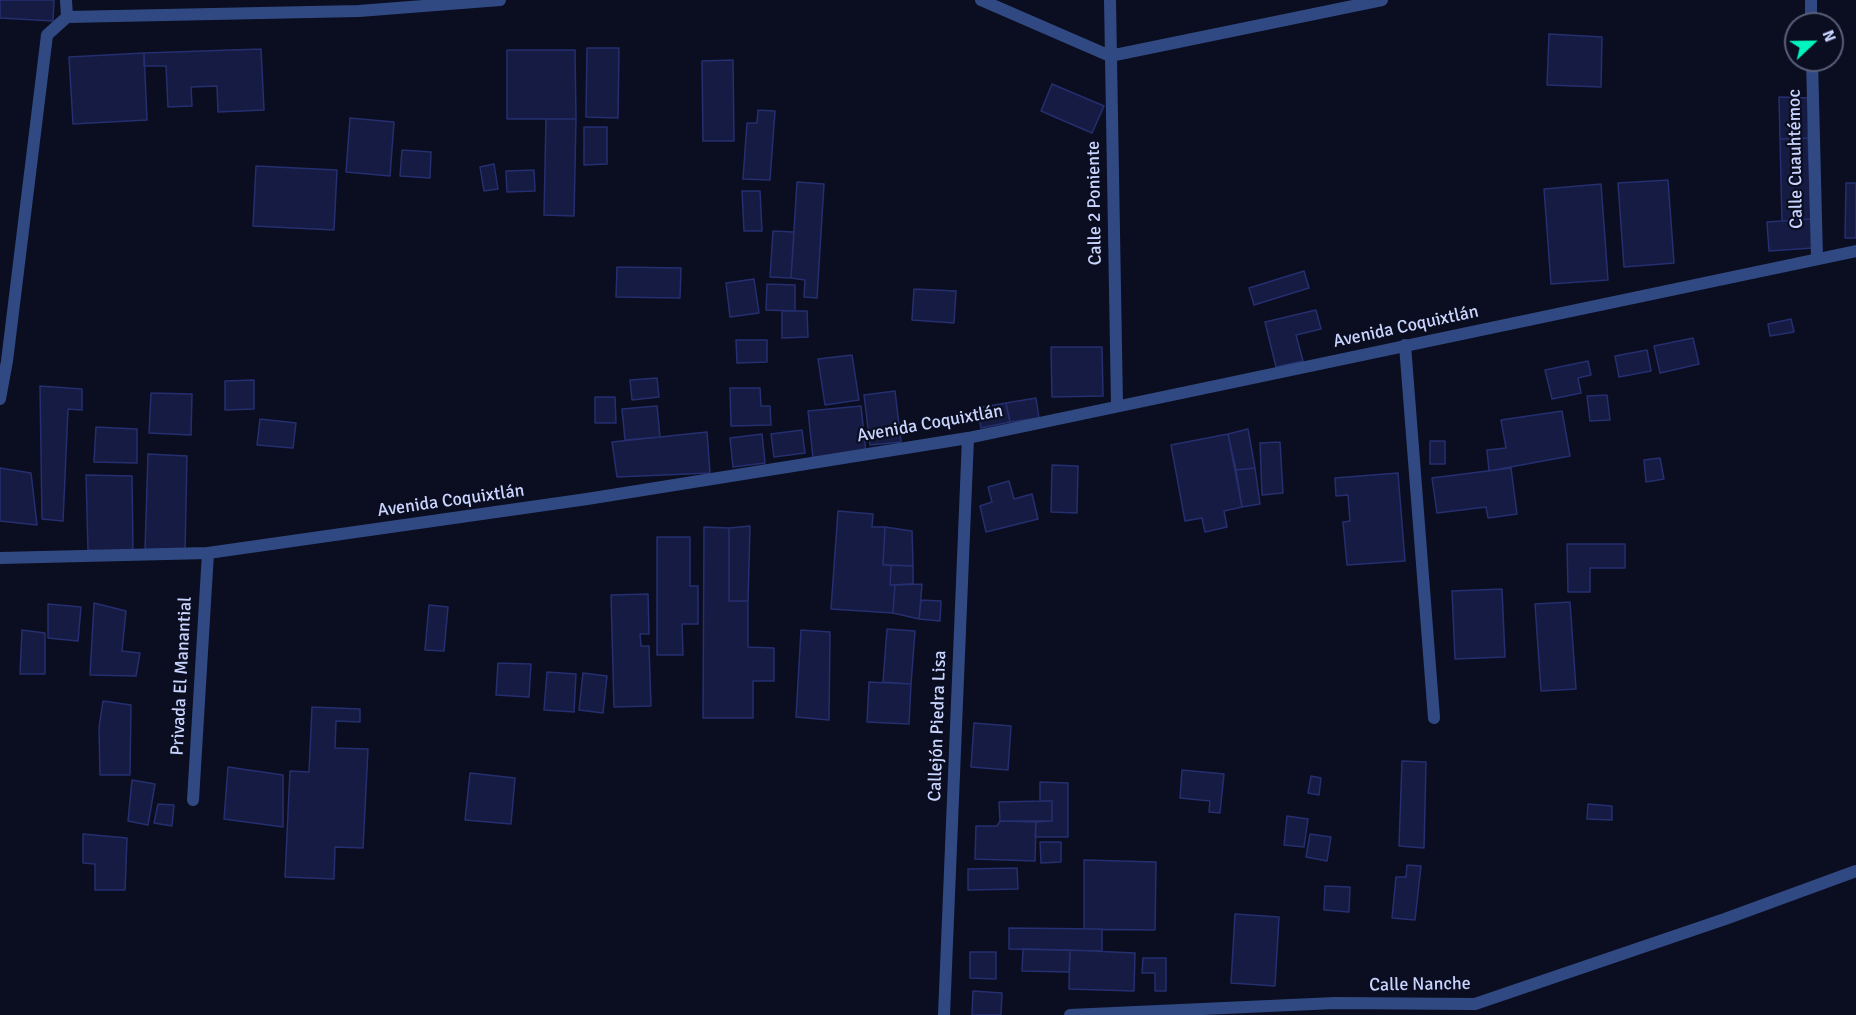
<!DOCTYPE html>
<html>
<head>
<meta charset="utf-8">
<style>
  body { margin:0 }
  #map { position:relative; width:1856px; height:1015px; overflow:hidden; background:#0b0e20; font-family:Signika,sans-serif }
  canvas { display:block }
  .north { position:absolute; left:1784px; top:12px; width:60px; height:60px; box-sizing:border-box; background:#0b0e20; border:2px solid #575e79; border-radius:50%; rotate:68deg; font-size:16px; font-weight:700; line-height:24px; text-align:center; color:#c9d5ff }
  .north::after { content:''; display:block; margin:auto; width:21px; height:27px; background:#00f4bd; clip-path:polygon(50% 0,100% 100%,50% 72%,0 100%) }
</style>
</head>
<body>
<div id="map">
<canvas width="1856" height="1015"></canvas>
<div class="north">N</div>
</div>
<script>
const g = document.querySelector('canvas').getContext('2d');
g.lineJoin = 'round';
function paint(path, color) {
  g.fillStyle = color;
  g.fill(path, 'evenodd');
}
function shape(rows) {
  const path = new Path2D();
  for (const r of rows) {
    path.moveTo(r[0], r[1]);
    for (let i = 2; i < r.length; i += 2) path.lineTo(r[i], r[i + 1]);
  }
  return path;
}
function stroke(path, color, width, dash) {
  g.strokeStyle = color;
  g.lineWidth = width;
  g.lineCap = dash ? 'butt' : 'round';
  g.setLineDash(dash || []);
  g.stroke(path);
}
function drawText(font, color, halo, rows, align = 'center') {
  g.font = font + ' Signika,sans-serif';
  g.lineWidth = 4.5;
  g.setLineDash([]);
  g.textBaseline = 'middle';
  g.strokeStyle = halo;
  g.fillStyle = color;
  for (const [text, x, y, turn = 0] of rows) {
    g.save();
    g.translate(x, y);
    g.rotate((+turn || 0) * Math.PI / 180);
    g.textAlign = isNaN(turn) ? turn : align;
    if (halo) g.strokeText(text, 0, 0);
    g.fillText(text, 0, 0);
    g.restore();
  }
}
const building = shape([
  [0,0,54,0,53,21,0,18,0,0],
  [1549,34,1602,37,1601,87,1547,85,1549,34],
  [587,48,619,48,618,118,586,117,587,48],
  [261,49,264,110,218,112,217,86,191,87,192,106,168,107,166,66,144,66,144,53,261,49],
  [507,50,575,50,576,119,507,119,507,50],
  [144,53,147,120,73,124,69,57,144,53],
  [733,60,734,141,703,141,702,61,733,60],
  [1052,84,1104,106,1092,133,1041,111,1052,84],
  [1779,97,1809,98,1808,138,1780,139,1779,97],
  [758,110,775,111,770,180,743,179,747,123,757,123,758,110],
  [350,118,394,122,390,176,346,172,350,118],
  [546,119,576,119,574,216,544,215,546,119],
  [584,127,607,127,607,164,584,165,584,127],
  [1808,138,1811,219,1782,221,1780,139,1808,138],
  [402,150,431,152,430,178,400,176,402,150],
  [494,164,498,189,484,191,480,167,494,164],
  [256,166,337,170,334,230,253,226,256,166],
  [534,170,535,191,507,192,506,171,534,170],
  [1668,180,1674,263,1624,267,1618,183,1668,180],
  [797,182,824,184,817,298,804,297,805,280,791,278,797,182],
  [1846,183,1856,183,1856,238,1845,238,1846,183],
  [1601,184,1608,280,1551,284,1544,189,1601,184],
  [742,191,760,191,762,231,744,231,742,191],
  [1811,219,1813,248,1769,251,1767,222,1811,219],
  [773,231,794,232,791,278,770,277,773,231],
  [617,267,681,268,680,298,616,297,617,267],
  [1304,271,1309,288,1254,305,1249,288,1304,271],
  [754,279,759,313,730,317,726,283,754,279],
  [767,284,795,285,795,311,766,310,767,284],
  [914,289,956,291,954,323,912,320,914,289],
  [1316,310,1321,329,1296,335,1303,361,1276,367,1265,322,1316,310],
  [782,311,807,311,808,337,782,338,782,311],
  [1791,319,1794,332,1770,336,1768,324,1791,319],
  [1693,338,1699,364,1660,373,1654,346,1693,338],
  [736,340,767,340,767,362,737,363,736,340],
  [1051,347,1102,347,1103,396,1052,397,1051,347],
  [1647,350,1651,371,1619,377,1615,356,1647,350],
  [852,355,859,400,825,405,818,359,852,355],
  [1588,361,1591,375,1578,378,1581,393,1552,399,1545,370,1588,361],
  [657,378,659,397,632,400,630,380,657,378],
  [254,380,254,409,225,410,225,381,254,380],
  [40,386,82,389,82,410,68,409,63,521,42,519,40,386],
  [730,388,760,388,761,406,770,406,771,425,731,426,730,388],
  [895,391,901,442,870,445,864,395,895,391],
  [151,393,192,394,191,435,149,433,151,393],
  [1607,395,1610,420,1590,421,1587,396,1607,395],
  [595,397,615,397,616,423,595,423,595,397],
  [1036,398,1039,418,1010,422,1006,403,1036,398],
  [1006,403,1010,422,981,428,977,408,1006,403],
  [657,406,660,437,625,440,622,409,657,406],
  [861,406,866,453,813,458,808,411,861,406],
  [1562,411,1570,456,1489,471,1487,450,1506,448,1501,420,1562,411],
  [260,419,296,423,293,448,257,445,260,419],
  [96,427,137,429,137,463,94,462,96,427],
  [1248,429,1255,468,1236,470,1228,434,1248,429],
  [802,430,805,453,774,457,771,434,802,430],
  [707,432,710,473,617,477,612,442,707,432],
  [762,434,765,463,733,467,730,438,762,434],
  [1228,434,1242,507,1224,511,1227,527,1205,532,1202,518,1185,521,1171,445,1228,434],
  [1430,441,1445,441,1445,464,1430,464,1430,441],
  [1280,442,1283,493,1262,495,1260,443,1280,442],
  [148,454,187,456,185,551,145,550,148,454],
  [1660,458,1664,479,1646,482,1644,460,1660,458],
  [1052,465,1078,466,1077,513,1051,512,1052,465],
  [0,468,31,473,37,525,0,521,0,468],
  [1255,468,1260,504,1242,507,1236,470,1255,468],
  [1511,468,1517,514,1488,518,1486,507,1437,513,1432,478,1511,468],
  [1398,473,1405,561,1347,565,1343,522,1350,521,1348,495,1336,496,1335,478,1398,473],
  [86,475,132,476,133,553,88,550,86,475],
  [1009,481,1014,499,1032,494,1038,519,986,532,980,506,992,502,988,487,1009,481],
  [838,511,873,514,872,527,885,527,883,565,891,565,890,585,895,585,893,613,831,609,838,511],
  [750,526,748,601,729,601,729,528,750,526],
  [704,527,729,528,729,601,748,601,748,647,774,648,774,681,753,681,753,718,703,718,704,527],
  [885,527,912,531,913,566,883,565,885,527],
  [657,537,690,537,690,586,698,586,698,624,682,624,683,655,657,655,657,537],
  [1567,544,1625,544,1625,568,1590,568,1590,592,1568,592,1567,544],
  [891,565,913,566,913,584,890,585,891,565],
  [922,584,919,619,893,613,895,585,922,584],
  [1502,589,1505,657,1455,659,1452,591,1502,589],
  [648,594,649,634,640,634,641,646,649,646,651,706,614,707,611,595,648,594],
  [921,600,941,601,940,621,919,619,921,600],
  [1570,602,1576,689,1541,691,1535,604,1570,602],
  [94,603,126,611,122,651,140,653,136,676,90,675,94,603],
  [48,604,81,607,78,641,48,638,48,604],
  [429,605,448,607,444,651,425,650,429,605],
  [887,629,915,631,911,684,883,682,887,629],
  [22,630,45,633,45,674,20,674,22,630],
  [801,630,830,632,829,720,796,717,801,630],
  [498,663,531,664,529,697,496,695,498,663],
  [547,672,576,674,574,712,544,710,547,672],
  [583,673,607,676,603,713,579,710,583,673],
  [869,682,911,684,909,724,867,722,869,682],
  [103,701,131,705,130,775,100,775,99,728,103,701],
  [312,707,360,709,360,722,336,721,335,748,368,749,363,848,335,847,334,879,285,877,290,771,309,772,312,707],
  [974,723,1011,726,1008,770,971,767,974,723],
  [1402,761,1426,762,1424,848,1399,846,1402,761],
  [228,767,283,775,283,827,224,819,228,767],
  [1182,770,1224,774,1220,813,1209,812,1210,801,1180,798,1182,770],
  [470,773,515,778,511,824,465,820,470,773],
  [1311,776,1321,778,1319,795,1308,793,1311,776],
  [132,780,155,784,148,825,128,821,132,780],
  [1040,782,1068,783,1068,837,1035,837,1036,822,1052,821,1052,801,1040,801,1040,782],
  [1040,801,1052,801,1052,821,1000,821,999,802,1040,801],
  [158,804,174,805,172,826,154,823,158,804],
  [1588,804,1612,806,1612,820,1587,819,1588,804],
  [1287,816,1308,819,1304,847,1284,845,1287,816],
  [1000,821,1036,822,1035,861,975,859,976,826,997,826,1000,821],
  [83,834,127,838,125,890,95,890,95,864,83,863,83,834],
  [1310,834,1331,837,1327,861,1306,857,1310,834],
  [1040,842,1061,842,1061,862,1041,863,1040,842],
  [1084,860,1156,862,1155,930,1084,929,1084,860],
  [1407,865,1421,866,1415,920,1392,918,1396,877,1406,877,1407,865],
  [1017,868,1018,889,968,890,968,869,1017,868],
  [1325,886,1350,887,1349,912,1324,910,1325,886],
  [1235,914,1279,917,1275,986,1231,983,1235,914],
  [1009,928,1102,929,1102,951,1009,949,1009,928],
  [1023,949,1070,950,1069,972,1022,971,1023,949],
  [1070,950,1135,953,1134,991,1069,989,1070,950],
  [970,952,996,952,996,979,970,978,970,952],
  [1143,958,1166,958,1166,991,1155,991,1155,973,1142,973,1143,958],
  [973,991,1002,993,1001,1015,972,1015,973,991]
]);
paint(building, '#151b42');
stroke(building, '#252f70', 1.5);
stroke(shape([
  [66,0,67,17],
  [981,0,1110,56,1382,0],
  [1110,0,1117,405],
  [1811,0,1811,24],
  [1812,60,1817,258],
  [1405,345,1434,718],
  [0,399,7,361,47,35,67,17,359,11,500,0],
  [193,800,208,553],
  [944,1015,968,438],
  [1070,1015,1335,1003,1475,1004,1725,919,1856,871]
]), '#314983', 12);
stroke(shape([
  [0,558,208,553,587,499,968,438,1856,251]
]), '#314983', 12);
drawText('18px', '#c9d5ff', '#0b0e20', [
  ["Calle Cuauhtémoc",1796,159,-91],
  ["Calle 2 Poniente",1095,203,-91],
  ["Avenida Coquixtlán",1406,327,-12],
  ["Avenida Coquixtlán",930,424,-10],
  ["Avenida Coquixtlán",451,501,-8],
  ["Privada El Manantial",182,676,-87],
  ["Callejón Piedra Lisa",938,726,-88],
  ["Calle Nanche",1420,985,-1]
]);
</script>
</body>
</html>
